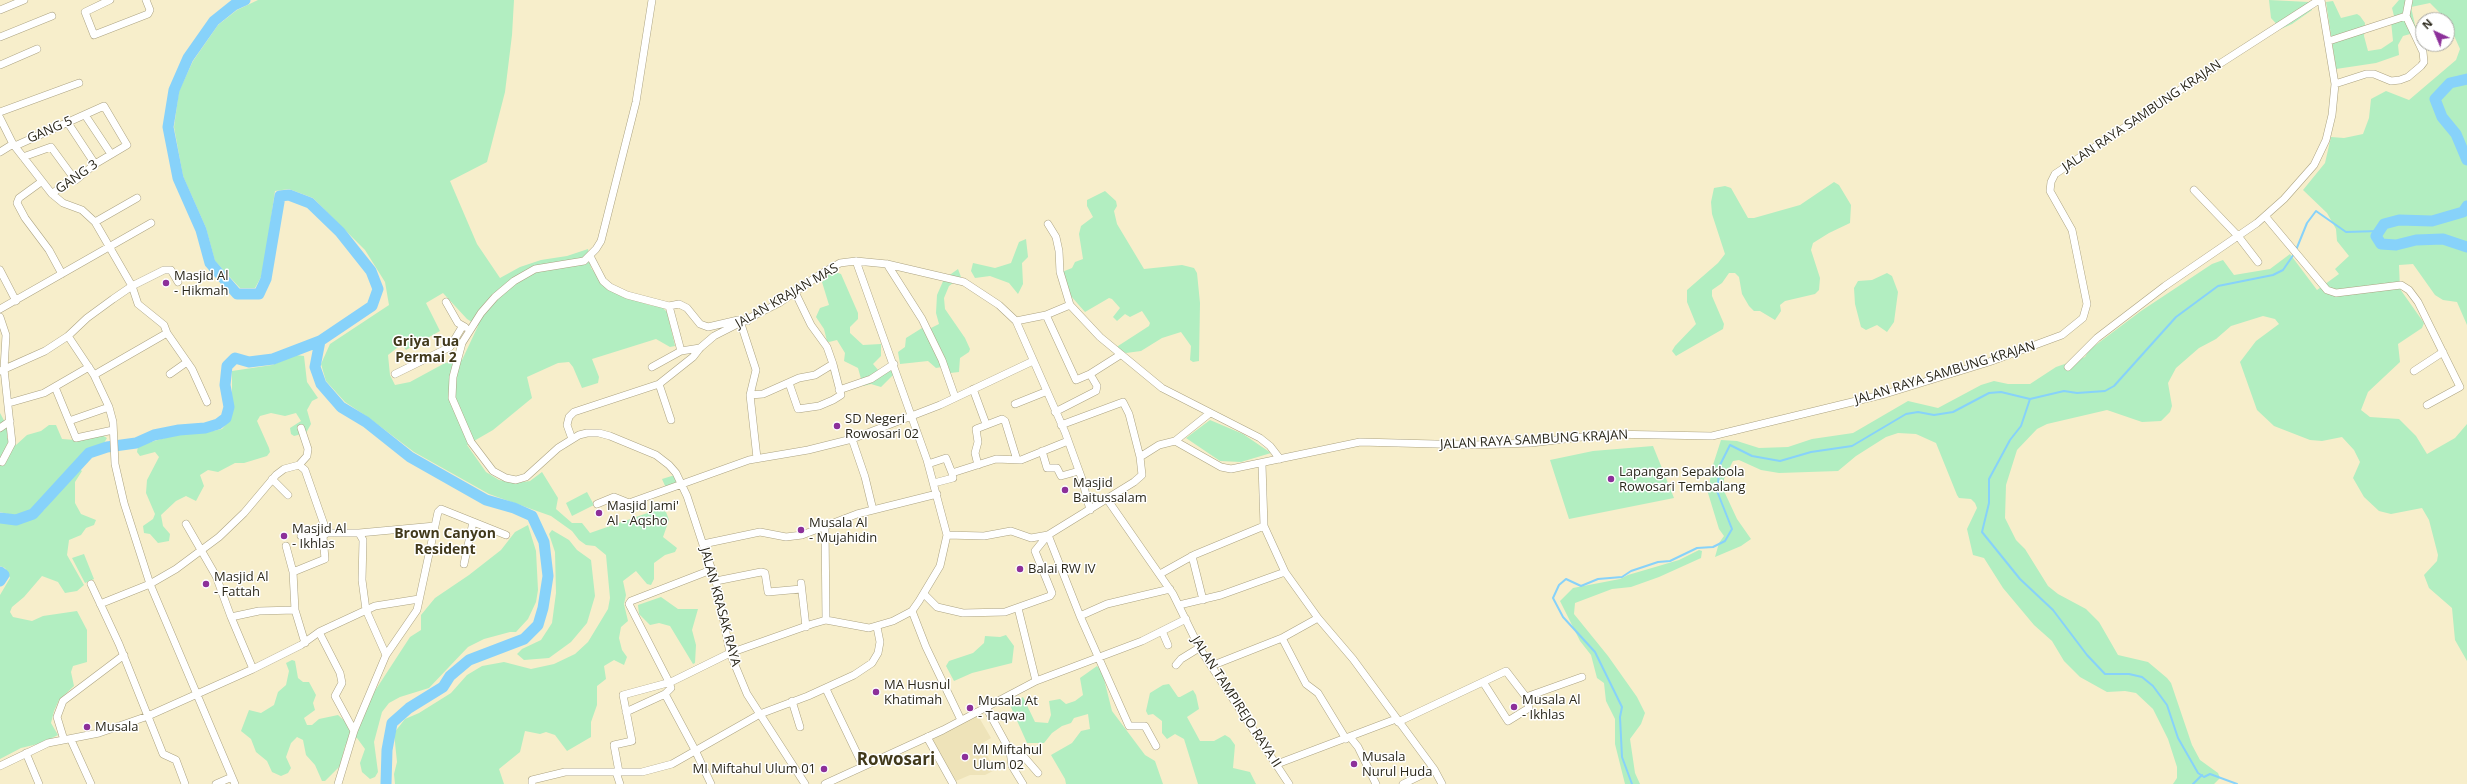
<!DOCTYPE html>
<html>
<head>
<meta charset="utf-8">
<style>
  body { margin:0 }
  #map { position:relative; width:2467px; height:784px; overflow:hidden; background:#f7eecb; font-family:"Open Sans",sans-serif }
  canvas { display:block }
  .north { position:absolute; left:2415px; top:12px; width:40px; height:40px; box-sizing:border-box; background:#fff; border:1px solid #aaa9a3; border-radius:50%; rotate:316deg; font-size:11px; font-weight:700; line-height:16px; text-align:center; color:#2a271a }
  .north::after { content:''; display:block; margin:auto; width:14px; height:18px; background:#8c309a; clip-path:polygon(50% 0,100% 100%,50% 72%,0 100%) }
</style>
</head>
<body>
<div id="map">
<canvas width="2467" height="784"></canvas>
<div class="north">N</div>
</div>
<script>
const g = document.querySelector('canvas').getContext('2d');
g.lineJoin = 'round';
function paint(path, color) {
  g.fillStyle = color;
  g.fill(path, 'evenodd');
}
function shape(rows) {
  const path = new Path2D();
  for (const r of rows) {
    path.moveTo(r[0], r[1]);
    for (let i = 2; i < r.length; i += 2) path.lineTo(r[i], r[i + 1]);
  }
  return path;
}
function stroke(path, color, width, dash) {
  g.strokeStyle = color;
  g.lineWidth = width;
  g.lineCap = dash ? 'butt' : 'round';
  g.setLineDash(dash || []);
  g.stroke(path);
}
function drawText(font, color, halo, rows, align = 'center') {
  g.font = font + ' "Open Sans",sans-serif';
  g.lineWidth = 3;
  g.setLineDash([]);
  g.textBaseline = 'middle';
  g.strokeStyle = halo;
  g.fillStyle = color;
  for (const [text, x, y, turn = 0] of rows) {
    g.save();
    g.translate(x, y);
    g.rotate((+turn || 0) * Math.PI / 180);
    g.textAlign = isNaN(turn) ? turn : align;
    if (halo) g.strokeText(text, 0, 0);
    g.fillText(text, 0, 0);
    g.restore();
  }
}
paint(shape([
  [977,714,991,738,981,744,995,770,985,775,970,775,956,781,931,739]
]), '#eee3b9');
paint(shape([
  [258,0,514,0,512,35,505,92,487,162,450,181,477,244,500,278,520,267,541,260,567,256,588,249,591,268,609,290,649,305,662,307,667,312,675,346,670,347,656,339,592,359,599,377,598,383,582,388,573,367,569,362,558,363,527,377,532,398,493,430,467,445,486,472,499,480,515,483,530,481,542,472,558,498,556,509,572,523,582,523,590,533,659,509,666,512,669,520,663,537,677,548,675,552,665,555,654,563,654,579,651,585,647,584,636,571,623,581,626,595,624,604,628,621,621,627,619,638,622,650,627,657,624,665,614,660,604,666,606,679,597,686,597,705,591,722,591,737,567,751,555,735,546,732,540,734,525,731,520,752,499,769,504,784,395,784,394,774,397,762,394,733,405,719,419,713,451,693,467,675,482,666,504,662,531,669,554,664,575,654,588,642,608,609,610,598,606,555,595,546,586,545,579,540,572,531,551,516,489,494,414,452,369,418,345,402,326,381,321,364,330,344,389,305,385,282,365,250,313,198,289,189,275,191,265,259,261,277,255,288,240,288,215,261,206,228,183,176,174,127,179,91,193,61,218,25,237,10],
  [443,293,467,319,478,326,462,360,445,363,410,382,395,385,390,375,388,355,402,344,406,350,440,331,426,303],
  [2269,0,2309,2,2312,10,2292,24,2281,29,2271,18],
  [2399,0,2467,0,2467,325,2457,302,2443,300,2435,295,2413,264,2399,265,2400,289,2424,323,2422,328,2398,344,2400,362,2368,392,2361,410,2370,417,2399,419,2416,436,2427,454,2455,438,2467,424,2467,661,2455,640,2452,608,2429,588,2424,575,2437,561,2438,555,2429,520,2422,508,2391,514,2379,511,2364,497,2353,478,2360,462,2354,450,2342,437,2322,441,2310,440,2274,426,2257,410,2240,362,2256,341,2279,324,2275,319,2263,316,2231,326,2216,339,2199,348,2176,368,2168,383,2172,406,2170,412,2161,421,2142,422,2107,410,2047,424,2037,429,2017,450,2006,485,2005,518,2016,540,2025,549,2048,586,2058,594,2086,609,2099,622,2118,655,2148,662,2167,678,2171,683,2192,745,2200,760,2218,773,2220,778,2214,784,2173,784,2177,778,2177,767,2168,739,2153,709,2136,693,2125,691,2107,692,2080,677,2064,661,2052,641,2034,625,2003,588,1984,558,1973,555,1967,529,1977,508,1975,503,1971,499,1959,498,1957,495,1936,443,1916,434,1898,433,1886,437,1856,456,1838,471,1779,473,1761,470,1739,460,1733,461,1724,479,1724,491,1737,519,1751,539,1741,546,1715,557,1719,543,1724,536,1719,529,1708,493,1712,468,1721,440,1737,441,1759,448,1788,447,1812,439,1853,433,1908,401,1938,408,1981,385,1994,381,2008,384,2030,384,2056,367,2085,357,2089,350,2141,311,2212,264,2223,260,2234,275,2270,269,2290,254,2317,290,2339,274,2335,269,2349,256,2337,241,2336,229,2327,213,2303,190,2325,163,2331,137,2344,138,2363,134,2369,118,2371,99,2386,91,2409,100,2456,60,2460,49,2447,20,2430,3,2411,7,2415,25,2421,31,2403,36,2398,45,2399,55,2376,63,2336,69,2326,2,2333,1,2341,18,2357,14,2360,16,2365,23,2364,36,2368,51,2381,49,2393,41,2391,21,2394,16,2392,8],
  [1834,182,1839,185,1851,205,1850,223,1829,233,1813,243,1811,250,1820,278,1819,290,1815,294,1785,301,1780,305,1781,311,1775,320,1760,311,1754,311,1749,306,1742,294,1739,277,1735,273,1729,273,1722,283,1712,290,1712,296,1724,324,1723,329,1676,356,1672,351,1675,346,1696,324,1687,302,1687,290,1718,263,1725,254,1712,214,1711,202,1714,188,1725,186,1731,188,1748,218,1754,218,1800,205],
  [1105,191,1116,201,1117,206,1114,211,1117,224,1144,269,1182,265,1194,268,1197,273,1200,303,1199,361,1193,362,1190,360,1191,346,1181,332,1162,338,1141,351,1126,353,1118,349,1118,346,1149,326,1150,323,1142,311,1130,317,1125,314,1117,321,1113,317,1120,308,1112,299,1109,298,1085,312,1070,295,1062,272,1072,268,1075,262,1083,259,1079,234,1081,226,1093,217,1087,206,1087,200],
  [1026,239,1028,257,1022,263,1023,284,1018,294,1009,283,990,276,975,278,971,271,973,263,995,268,1011,263,1019,242],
  [958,269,961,277,949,286,944,298,945,309,965,338,970,349,969,352,960,358,959,372,950,373,947,366,936,368,928,361,900,364,898,352,905,347,906,338,922,328,925,331,939,324,936,313,937,295,944,279],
  [832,271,841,274,858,313,858,319,850,327,850,333,863,345,881,344,881,356,873,364,879,371,890,368,894,374,881,387,871,384,863,386,858,368,844,361,845,353,837,340,829,342,827,341,824,329,816,317,820,308,829,305,822,282],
  [1887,273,1892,276,1898,292,1894,322,1887,332,1877,325,1866,330,1861,327,1855,304,1854,288,1858,281,1872,280],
  [296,355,304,356,307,382,318,398,312,401,307,410,311,424,306,433,294,436,291,434,290,428,301,421,296,413,285,416,271,413,260,416,257,421,269,448,270,452,267,456,244,463,235,463,218,472,208,470,200,475,204,486,196,501,186,496,176,501,161,515,163,526,170,534,169,541,158,543,150,534,144,533,143,526,153,519,155,514,146,493,147,480,159,457,155,452,140,456,137,452,138,446,174,435,197,431,203,433,222,429,228,422,232,410,232,371,272,365],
  [0,413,7,426,7,438,16,445,27,435,41,431,49,425,56,425,62,439,75,440,102,435,107,438,104,443,80,456,30,512,19,517,0,512],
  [1210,420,1243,434,1271,453,1241,462,1220,461,1186,438],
  [1653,446,1674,498,1569,519,1550,460,1593,451],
  [78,468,82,471,75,482,75,503,81,514,96,520,94,525,86,528,81,535,69,540,67,555,84,585,77,591,65,593,58,582,42,576,24,597,12,607,10,612,13,617,32,621,43,616,77,611,87,630,87,662,73,666,71,672,74,686,59,700,54,711,51,723,58,735,42,743,21,748,0,759,0,595,10,578,5,568,0,566,0,523,20,522,44,510],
  [675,475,678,483,666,488,662,479],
  [587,492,594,505,572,516,566,503],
  [528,525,536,551,538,590,536,602,528,619,516,632,510,632,484,639,468,647,429,688,400,697,389,703,382,712,374,742,378,772,375,777,370,779,362,772,360,763,365,749,357,738,348,742,345,746,340,766,325,781,322,781,315,765,306,755,303,740,297,737,291,743,286,757,291,768,288,773,281,776,272,772,267,761,256,752,251,739,241,731,249,710,261,713,274,705,278,692,286,685,289,671,286,663,292,660,295,661,298,678,303,682,309,682,316,695,313,703,315,710,304,718,307,725,312,725,319,719,338,715,348,724,363,719,369,700,410,637,421,630,421,615,435,598,469,575,501,550,515,532],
  [552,530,569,540,577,550,591,560,595,596,587,623,571,642,549,658,524,660,517,654,522,649,541,640,552,623,556,593,555,552,549,534],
  [1699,550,1702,551,1701,558,1659,577,1631,587,1612,589,1575,603,1574,614,1608,656,1637,697,1645,713,1641,724,1630,739,1635,773,1640,784,1625,784,1615,744,1615,719,1606,701,1604,683,1597,678,1591,655,1580,641,1560,601,1573,588,1620,579,1628,575,1679,560],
  [84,554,94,579,85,583,72,558],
  [661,597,678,609,698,609,692,630,696,645,695,663,693,664,670,626,659,623,650,625,639,614,638,605],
  [1006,635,1014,646,1012,663,972,673,954,681,946,666,949,661,973,653,984,643,985,636,1000,637],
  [1097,666,1102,671,1112,711,1145,755,1155,761,1163,784,1066,784,1065,779,1051,755,1072,743,1081,731,1090,729,1088,714,1074,718,1071,723,1062,726,1052,733,1044,743,1027,743,1010,705,1023,697,1035,722,1048,723,1051,715,1049,701,1060,699,1066,704,1075,701,1083,695,1080,678],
  [1169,684,1178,697,1180,697,1193,690,1196,695,1199,709,1187,717,1200,741,1214,741,1225,735,1230,738,1235,745,1233,768,1250,772,1256,784,1198,784,1184,739,1175,734,1167,739,1162,733,1162,721,1153,714,1148,715,1146,711,1150,693,1163,685]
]), '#b2eec1');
stroke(shape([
  [2296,250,2307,223,2316,211,2346,232,2379,231],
  [1632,784,1622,757,1620,717,1622,707,1595,652,1563,617,1553,598,1559,585,1566,579,1581,586,1598,579,1622,577,1631,571,1658,562,1670,561,1697,548,1713,547,1725,541,1732,529,1717,491,1720,465,1730,445,1752,456,1780,461,1811,452,1852,446,1906,414,1918,412,1934,415,1953,412,1989,393,2001,392,2030,399],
  [2193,784,2202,775],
  [2237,784,2210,774,2204,777,2198,773,2178,738,2167,705,2153,686,2142,677,2129,674,2105,674,2087,655,2053,610,2020,579,1982,532,1989,503,1989,479,2010,440,2021,426,2030,399,2064,391,2077,393,2105,391,2114,386,2176,317,2218,286,2273,275,2283,270,2294,254]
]), '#87d2fa', 2);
stroke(shape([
  [245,0,234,5,214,21,188,58,174,90,168,127,178,178,201,230,210,263,237,294,259,294,266,279,280,196,289,195,310,203,340,232,371,271,378,289,372,306,320,341,315,367,321,384,341,407,366,422,410,457,486,500,514,508,532,516,544,542,548,576,543,608,538,625,524,639,469,660,450,676,443,687,409,708,392,723,387,750,386,784],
  [2467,79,2450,83,2435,99,2442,117,2456,134,2467,160],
  [2467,206,2463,212,2432,221,2399,220,2384,224,2376,236,2381,244,2396,245,2416,240,2443,239,2467,247],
  [0,518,16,520,33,514,89,453,107,447,136,443,154,435,179,430,205,428,218,424,226,418,229,407,225,385,227,366,235,358,249,362,273,359,320,341],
  [0,572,4,575,0,581]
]), '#87d2fa', 11);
const street = shape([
  [110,0,85,12,94,35,148,14,150,10,146,0],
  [652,0,636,102,601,241,596,249,584,261,535,269,514,281,495,297,481,313,462,343,453,377,452,398,471,442,493,471,506,478,516,480,526,477,558,448,579,435,587,433,599,433,610,436,656,455,669,465,676,473,687,496,705,551,716,581,730,653,747,694,805,784],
  [0,10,24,0],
  [0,37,52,16],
  [2329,41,2406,16],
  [0,65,37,49],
  [2335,84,2366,74,2374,74,2391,81,2400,80,2408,77,2421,66,2424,62,2423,52,2406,16,2409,0],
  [0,112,79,83],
  [85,115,111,154],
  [0,118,13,144,52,194,63,203,82,210,95,222,132,286,138,304,164,325,167,333,192,369,207,402],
  [68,123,95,164],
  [15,146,104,106,127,145,95,164,76,180,73,177,52,194],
  [0,152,13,144],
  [23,157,51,147,73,177],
  [41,182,19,198,17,203,25,218,49,250,62,274],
  [2194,190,2238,236,2258,262],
  [2265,216,2327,290,2336,293,2401,285,2409,290,2418,302,2460,387,2427,405],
  [95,222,137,198],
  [1048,224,1056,237,1059,251,1060,272,1070,305,1100,337,1162,388,1260,438,1270,446,1280,459],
  [590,256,603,281,610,287,627,295,669,306,679,304,687,308,700,324,708,327,738,320,747,321],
  [856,261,927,460,947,535,984,536,1011,531,1031,538,1048,535,1134,482,1142,475,1140,457,1159,445,1175,441,1221,467,1231,469,1360,442,1473,445,1531,443,1607,434,1712,436,1885,394,1989,362,2062,335,2083,318,2087,304,2072,230,2050,191,2051,182,2055,174,2207,72,2319,0],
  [887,264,922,319,942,360,955,397],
  [0,270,16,301],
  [446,302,458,323,465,327],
  [669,306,681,351],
  [0,309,151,223],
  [1046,315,1076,380,1090,374],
  [0,317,6,335,4,369,12,443,2,462],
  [1016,321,1046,315,1070,305],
  [741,324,756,370,750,395,757,458],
  [68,336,94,375,109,407,113,422,115,464,124,503,150,584,235,784],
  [652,367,681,351,700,348],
  [2068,367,2097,338,2165,286,2257,223,2284,199,2314,165,2326,140,2332,115,2335,84,2321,0],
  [0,371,45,351,68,336,87,318,113,299,132,286,164,270,171,270,178,282],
  [2414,371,2443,352],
  [170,374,187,362],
  [395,374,450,347,462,327],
  [94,375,167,333],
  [789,383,798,409,819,406,833,400,841,395,833,364],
  [659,384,671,420],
  [55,387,76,438,113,430],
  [973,389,986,424],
  [839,390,871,379,894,364],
  [750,395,763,394,799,378,815,375,833,364,827,347,811,325,795,292],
  [9,403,44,393,89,367],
  [1015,404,1045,392],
  [1055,412,1096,391,1097,386,1090,374,1120,355],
  [69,421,109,407],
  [1061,425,1123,402,1129,414,1140,457],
  [0,428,10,421],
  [572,439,567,425,569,417,574,412,659,384,693,357,700,348,714,336,779,303,821,274,840,263,856,261,887,264,964,282,999,305,1016,321,1065,432,1082,479,1090,510],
  [852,439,865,477,873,510],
  [1175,441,1210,413],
  [1042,451,1047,468,1057,468,1061,476,1079,471],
  [928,464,946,458,952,473,996,459,1021,460,1068,441],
  [1262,464,1264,526,1285,572,1318,618,1353,659,1434,769,1442,784],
  [299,465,305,470,327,533,359,533,363,540,362,580,366,610,386,655],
  [978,465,975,453,978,442,976,429,1002,419,1005,421,1017,460],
  [272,479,288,495],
  [934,483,953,478,952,473],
  [1107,499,1173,594,1200,649,1289,784],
  [597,504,614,497,629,503,749,460,808,450,852,439,940,405,1033,361],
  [186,524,216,576,231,617,259,611,295,610],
  [825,525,826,620],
  [359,533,435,526],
  [301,536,305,538,323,536],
  [703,544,760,532,786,537,802,535,857,514,937,494],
  [286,546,293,572,295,610,305,643],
  [1192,556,1203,600],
  [464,564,473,522],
  [293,572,325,559,323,536,327,533],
  [1160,574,1194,555,1264,526],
  [716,581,761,572,765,573,768,592,801,589],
  [801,583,806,627],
  [91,584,119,644,163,754,176,760,185,784],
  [924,594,937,607,963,613,1005,612,1050,596,1052,593,1035,551,1048,535,1080,616,1129,726,1145,726,1156,746],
  [100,604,150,584,176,569,219,537,244,513,276,475,284,469,299,465,307,456,308,449,301,428],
  [1179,605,1221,595,1285,572],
  [1018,608,1036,681],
  [912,611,926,647,961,720],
  [1080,616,1107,604,1170,589],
  [1162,631,1168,645],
  [1282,638,1306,684,1318,693,1346,739],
  [1176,665,1181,659,1199,648],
  [1211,666,1282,638,1318,618],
  [253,669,301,645,319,632],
  [1483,682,1508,721,1529,708,1526,697],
  [826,689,863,766],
  [792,701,800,727],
  [986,707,1010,751,1012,766,1023,784],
  [626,712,665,694],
  [1398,722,1506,671,1526,697,1582,677],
  [354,731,335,696,342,683,340,673,319,632,375,606,419,599],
  [927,737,953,784],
  [1350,737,1358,747,1376,784],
  [64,740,57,717,63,701,124,655],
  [71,740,91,784],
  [26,753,39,784],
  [1012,755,1025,758,1038,773],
  [1277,764,1396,719],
  [0,766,48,743,99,733,148,716,253,669,231,617],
  [616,772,620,784],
  [619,772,614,745,632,741,623,695,671,682,730,653,812,624,826,620,869,628,893,621,912,611,919,601,940,566,947,535],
  [216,784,232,777],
  [338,784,354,731,386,655,417,610,438,512,441,509,506,535],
  [532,784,532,780,565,772,642,772,672,764,760,714,808,696,854,675,872,663,878,653,880,642,877,627],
  [711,784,695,750,665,694,671,688,669,682,629,604,631,601,711,570],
  [825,784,943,730,1036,681,1142,641,1186,619],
  [1403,784,1434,769]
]);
stroke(street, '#aca382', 8);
stroke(street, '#fff', 7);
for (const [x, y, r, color] of [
  [166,283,4,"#8c309a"],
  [837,426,4,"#8c309a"],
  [1611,479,4,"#8c309a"],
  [1065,490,4,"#8c309a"],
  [599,513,4,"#8c309a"],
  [801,530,4,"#8c309a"],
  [284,536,4,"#8c309a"],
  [1020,569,4,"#8c309a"],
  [206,584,4,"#8c309a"],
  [876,692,4,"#8c309a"],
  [1514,707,4,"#8c309a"],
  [970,708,4,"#8c309a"],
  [87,727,4,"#8c309a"],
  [965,757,4,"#8c309a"],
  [1354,764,4,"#8c309a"],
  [824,769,4,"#8c309a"]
]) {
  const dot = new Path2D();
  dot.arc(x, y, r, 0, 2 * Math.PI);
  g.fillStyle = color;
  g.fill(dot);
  stroke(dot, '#fff', 1.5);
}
drawText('13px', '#2a271a', '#fff', [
  ["JALAN RAYA SAMBUNG KRAJAN",2142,116,-34],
  ["GANG 5",50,130,-24],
  ["GANG 3",77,177,-35],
  ["JALAN KRAJAN MAS",787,296,-30],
  ["JALAN RAYA SAMBUNG KRAJAN",1945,373,-17],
  ["JALAN RAYA SAMBUNG KRAJAN",1534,440,-3],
  ["JALAN KRASAK RAYA",720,607,75],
  ["JALAN TAMPIREJO RAYA II",1236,702,57]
]);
drawText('13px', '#2a271a', '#fff', [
  ["Masjid Al",174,276],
  ["- Hikmah",174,291],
  ["SD Negeri",845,419],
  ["Rowosari 02",845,434],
  ["Lapangan Sepakbola",1619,472],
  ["Rowosari Tembalang",1619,487],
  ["Masjid",1073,483],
  ["Baitussalam",1073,498],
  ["Masjid Jami'",607,506],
  ["Al - Aqsho",607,521],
  ["Musala Al",809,523],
  ["- Mujahidin",809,538],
  ["Masjid Al",292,529],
  ["- Ikhlas",292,544],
  ["Balai RW IV",1028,569],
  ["Masjid Al",214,577],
  ["- Fattah",214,592],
  ["MA Husnul",884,685],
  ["Khatimah",884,700],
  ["Musala Al",1522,700],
  ["- Ikhlas",1522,715],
  ["Musala At",978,701],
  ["- Taqwa",978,716],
  ["Musala",95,727],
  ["MI Miftahul",973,750],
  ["Ulum 02",973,765],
  ["Musala",1362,757],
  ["Nurul Huda",1362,772],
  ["MI Miftahul Ulum 01",816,769,"right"]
], 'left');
drawText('bold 14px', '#41391b', '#fff', [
  ["Griya Tua",426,342],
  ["Permai 2",426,358],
  ["Brown Canyon",445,534],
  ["Resident",445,550]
]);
drawText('bold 17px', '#41391b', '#fff', [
  ["Rowosari",896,760]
]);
</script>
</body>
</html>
